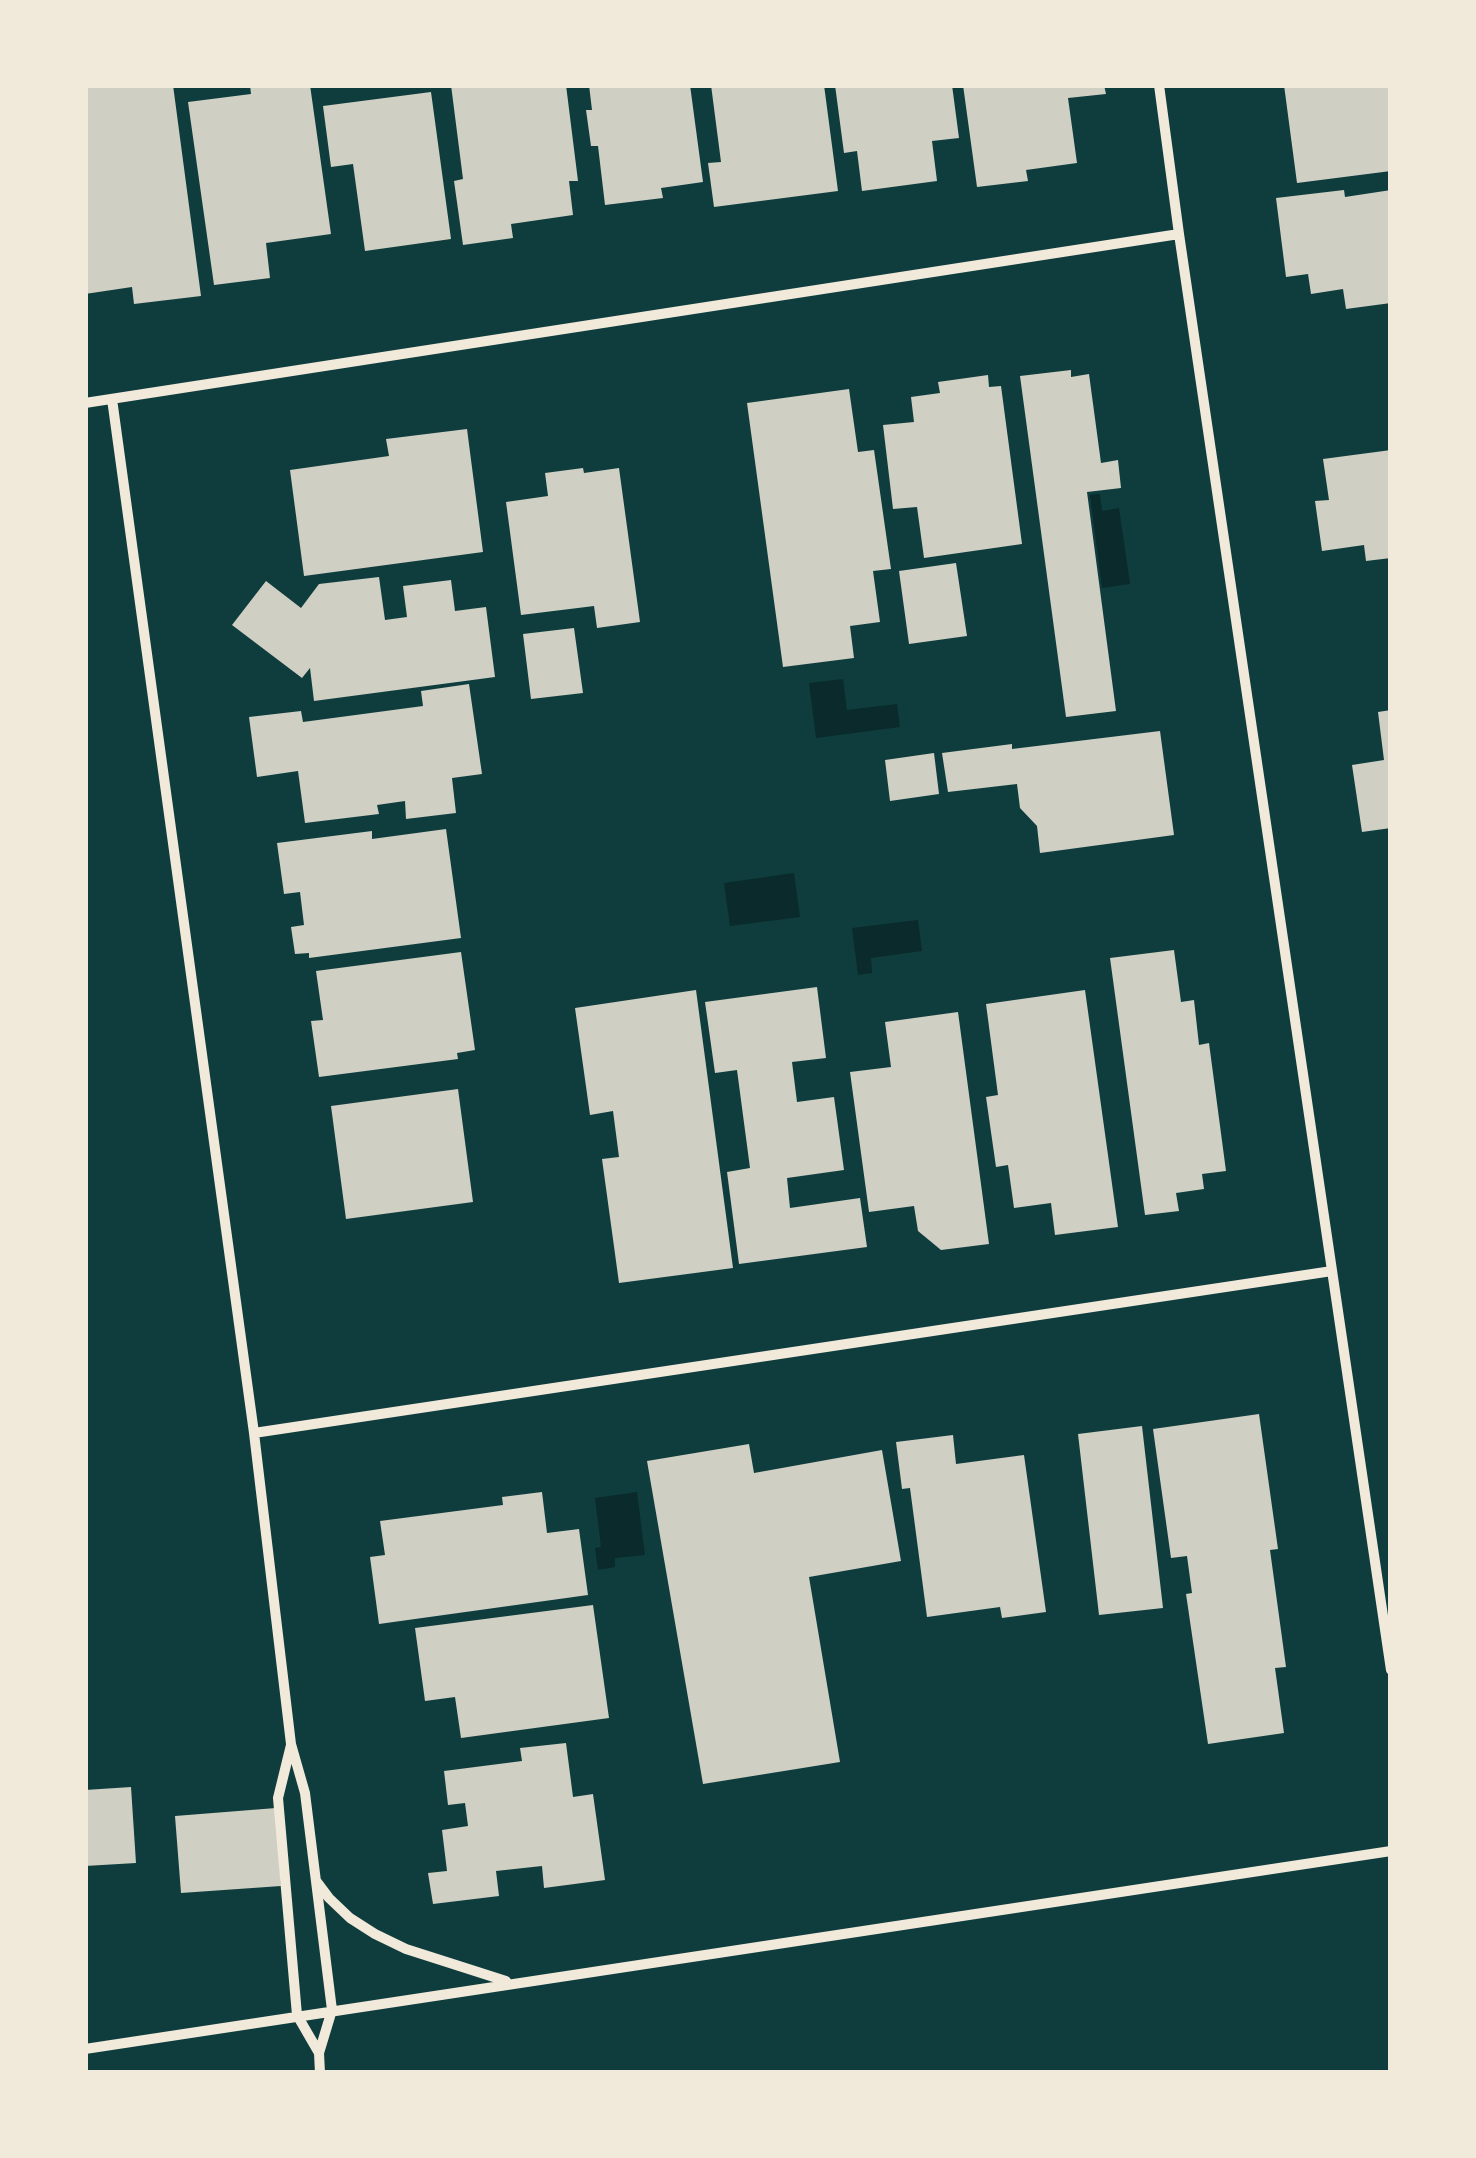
<!DOCTYPE html>
<html>
<head>
<meta charset="utf-8">
<style>
  body { margin:0 }
  #map { position:relative; width:1476px; height:2158px; overflow:hidden; background:#0f3d3e; font-family:Raleway,sans-serif }
  canvas { display:block }
  .frame { position:absolute; inset:0; border:88px solid #f1e9da; pointer-events:none }
</style>
</head>
<body>
<div id="map">
<canvas width="1476" height="2158"></canvas>
<div class="frame"></div>
</div>
<script>
const g = document.querySelector('canvas').getContext('2d');
g.lineJoin = 'round';
function paint(path, color) {
  g.fillStyle = color;
  g.fill(path, 'evenodd');
}
function shape(rows) {
  const path = new Path2D();
  for (const r of rows) {
    path.moveTo(r[0], r[1]);
    for (let i = 2; i < r.length; i += 2) path.lineTo(r[i], r[i + 1]);
  }
  return path;
}
function stroke(path, color, width, dash) {
  g.strokeStyle = color;
  g.lineWidth = width;
  g.lineCap = dash ? 'butt' : 'round';
  g.setLineDash(dash || []);
  g.stroke(path);
}
paint(shape([
  [1100,494,1102,511,1119,508,1130,584,1102,588,1090,495],
  [843,679,847,710,897,704,900,727,816,738,809,683],
  [794,873,800,917,730,926,724,883],
  [918,920,922,951,871,958,872,973,858,975,852,928],
  [637,1492,645,1555,615,1558,615,1567,598,1570,595,1548,601,1547,595,1498]
]), '#0a2a2b');
paint(shape([
  [85,85,173,85,201,296,134,304,132,287,85,294],
  [250,85,310,85,331,234,266,243,270,278,214,285,188,102,251,94],
  [451,85,566,85,578,181,569,181,573,215,511,224,513,238,463,245,454,181,463,179],
  [589,85,690,85,703,182,661,188,663,198,605,205,598,146,591,146,586,110,592,110],
  [711,85,824,85,838,191,714,207,708,163,721,162],
  [835,85,952,85,959,138,932,141,937,181,862,191,857,151,844,153],
  [963,85,1104,85,1106,94,1068,98,1077,163,1026,170,1028,181,977,187],
  [1284,85,1391,85,1391,171,1297,183],
  [431,92,451,239,365,251,353,164,331,167,323,106],
  [1344,190,1345,197,1391,190,1391,303,1346,309,1343,289,1311,294,1308,274,1286,277,1276,198],
  [1071,370,1071,377,1089,374,1101,463,1118,460,1121,488,1087,492,1116,711,1066,717,1020,376],
  [988,375,989,387,1001,386,1022,544,924,558,917,507,893,509,883,425,914,422,911,397,940,393,938,382],
  [849,389,858,452,874,450,891,569,873,571,880,622,850,626,854,658,783,667,747,403],
  [467,429,483,552,304,576,290,470,389,456,386,439],
  [1391,450,1391,558,1366,561,1364,545,1322,551,1315,501,1329,500,1323,459],
  [583,468,584,473,619,468,640,622,597,628,594,606,521,615,506,502,548,496,545,473],
  [956,563,967,636,909,644,899,571],
  [379,577,385,620,407,617,403,586,451,580,455,611,486,607,495,677,314,701,310,668,302,678,232,625,266,581,301,608,319,584],
  [574,628,583,693,531,699,523,634],
  [469,684,482,774,452,778,456,813,406,819,405,801,377,805,379,814,305,823,298,771,257,777,249,717,301,711,303,722,423,706,421,691],
  [1391,710,1391,828,1362,832,1352,765,1384,760,1378,712],
  [1160,731,1174,835,1040,853,1037,826,1020,808,1017,784,948,792,942,753,1012,744,1012,749],
  [934,753,939,794,890,801,885,760],
  [446,829,461,938,309,958,309,953,295,954,291,927,304,925,300,892,284,894,277,843,372,831,372,839],
  [1174,950,1181,1002,1194,1000,1199,1045,1209,1043,1226,1171,1202,1174,1204,1189,1176,1193,1179,1211,1145,1215,1110,958],
  [461,952,475,1050,457,1053,458,1059,319,1077,311,1021,323,1020,316,971],
  [817,987,826,1058,792,1062,797,1102,834,1097,844,1170,787,1178,790,1208,860,1198,867,1247,739,1264,727,1172,750,1168,737,1070,715,1073,705,1002],
  [696,990,733,1268,619,1283,602,1159,619,1157,613,1111,590,1115,575,1008],
  [1085,990,1118,1227,1055,1235,1051,1203,1014,1208,1008,1165,996,1167,986,1097,998,1095,986,1004],
  [958,1012,989,1244,941,1250,918,1231,914,1206,869,1212,850,1072,891,1067,885,1022],
  [458,1089,473,1202,346,1219,331,1106],
  [1259,1414,1278,1549,1270,1550,1286,1667,1275,1668,1284,1733,1208,1744,1186,1594,1192,1593,1187,1556,1171,1558,1153,1429],
  [1142,1426,1163,1608,1099,1615,1078,1434],
  [953,1435,956,1464,1024,1455,1046,1612,1002,1618,1000,1607,927,1617,910,1488,902,1489,896,1442],
  [749,1444,754,1473,882,1450,901,1561,809,1577,840,1762,703,1784,647,1461],
  [542,1492,547,1533,579,1529,588,1595,379,1624,370,1557,385,1555,380,1521,503,1505,502,1497],
  [593,1605,609,1718,461,1738,455,1697,425,1701,415,1628],
  [566,1743,573,1797,593,1794,605,1880,544,1888,542,1866,496,1871,499,1896,433,1904,428,1873,447,1871,442,1830,468,1826,465,1803,448,1805,444,1771,522,1761,520,1748],
  [131,1787,136,1863,85,1866,85,1790],
  [276,1808,281,1886,181,1893,175,1816]
]), '#cfcfc3');
stroke(shape([
  [1159,85,1179,234,1391,1670],
  [112,399,254,1433,291,1744,305,1793,332,2010,319,2053,320,2073],
  [85,403,1179,234],
  [254,1433,1332,1271],
  [291,1745,278,1798,297,2015,319,2053],
  [317,1882,329,1898,350,1918,375,1934,406,1949,506,1981],
  [85,2049,1391,1851]
]), '#f1e9da', 10);
</script>
</body>
</html>
